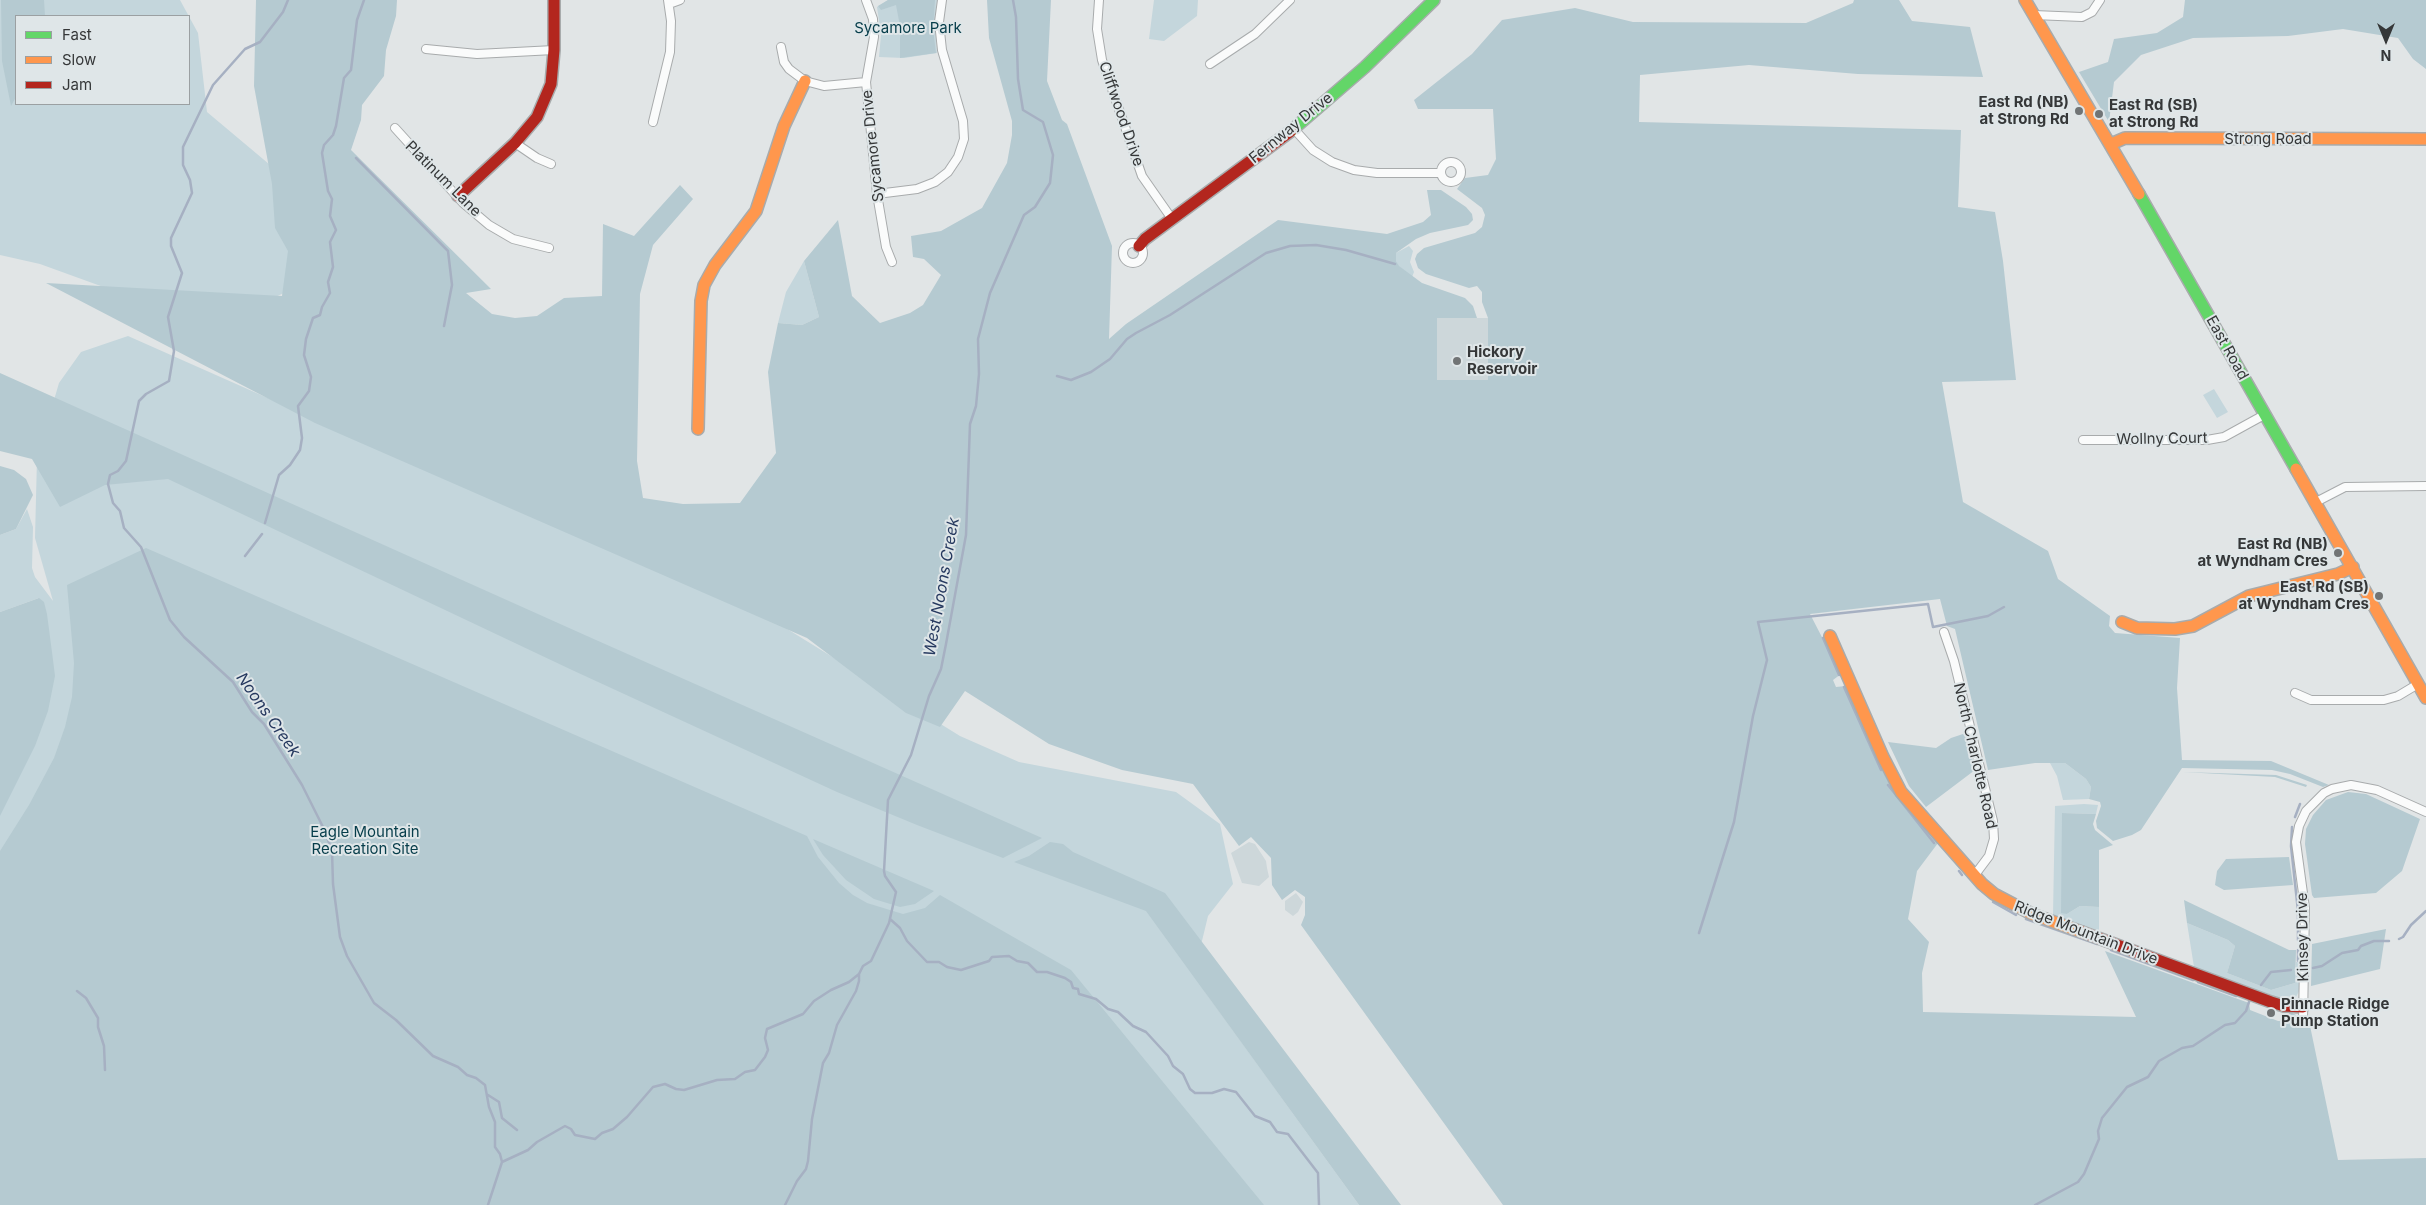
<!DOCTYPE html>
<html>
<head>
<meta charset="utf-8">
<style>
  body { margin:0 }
  #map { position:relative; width:2426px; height:1205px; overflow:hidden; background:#e1e5e6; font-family:Inter,sans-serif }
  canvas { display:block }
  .legend { position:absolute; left:15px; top:15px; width:175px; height:90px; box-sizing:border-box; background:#dfe6e8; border:1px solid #9ba0a2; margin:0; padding:6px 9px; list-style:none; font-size:15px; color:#353738 }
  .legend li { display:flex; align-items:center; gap:10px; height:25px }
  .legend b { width:25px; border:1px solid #9ba0a2 }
  .north { position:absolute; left:2361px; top:15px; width:50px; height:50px; -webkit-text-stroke:4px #dfe6e8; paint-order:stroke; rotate:180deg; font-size:14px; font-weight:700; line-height:20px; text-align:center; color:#353738 }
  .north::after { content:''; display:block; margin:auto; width:18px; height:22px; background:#353738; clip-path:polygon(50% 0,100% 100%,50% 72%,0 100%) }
</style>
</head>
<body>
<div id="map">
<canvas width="2426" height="1205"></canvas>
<ul class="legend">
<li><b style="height:6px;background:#63d668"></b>Fast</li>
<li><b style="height:6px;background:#ff974d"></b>Slow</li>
<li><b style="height:6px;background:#b3261e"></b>Jam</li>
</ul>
<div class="north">N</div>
</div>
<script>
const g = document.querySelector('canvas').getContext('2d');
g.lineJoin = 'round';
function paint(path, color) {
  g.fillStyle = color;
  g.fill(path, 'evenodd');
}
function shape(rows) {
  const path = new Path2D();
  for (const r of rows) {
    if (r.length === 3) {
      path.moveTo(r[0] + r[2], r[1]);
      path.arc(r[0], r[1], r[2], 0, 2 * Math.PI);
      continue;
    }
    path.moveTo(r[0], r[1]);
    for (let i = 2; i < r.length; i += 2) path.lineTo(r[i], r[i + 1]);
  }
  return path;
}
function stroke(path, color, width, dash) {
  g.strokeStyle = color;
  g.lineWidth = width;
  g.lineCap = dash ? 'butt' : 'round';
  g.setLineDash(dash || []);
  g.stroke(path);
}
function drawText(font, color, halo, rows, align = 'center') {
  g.font = font + ' Inter,sans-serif';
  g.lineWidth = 4;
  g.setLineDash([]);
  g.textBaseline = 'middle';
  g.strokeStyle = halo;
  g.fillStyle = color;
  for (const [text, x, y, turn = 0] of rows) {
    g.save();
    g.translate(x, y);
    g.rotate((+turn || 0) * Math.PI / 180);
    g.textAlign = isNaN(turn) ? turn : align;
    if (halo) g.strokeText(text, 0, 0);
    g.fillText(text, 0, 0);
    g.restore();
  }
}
paint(shape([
  [1436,318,1488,318,1488,380,1436,380],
  [1249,842,1255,844,1266,861,1267,868,1269,877,1259,886,1242,883,1231,853],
  [1296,893,1303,902,1298,912,1293,916,1285,910,1285,901]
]), '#cdd7da');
paint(shape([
  [0,0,180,0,198,33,207,112,288,180,310,279,255,308,131,297,40,264,0,255],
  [16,16,189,16,189,104,16,104],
  [888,0,937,0,935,26,937,53,904,58,879,57,881,35,877,7],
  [1154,0,1198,0,1197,16,1164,41,1149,39],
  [1409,246,1413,251,1410,262,1414,272,1412,277,1398,266,1396,261,1396,253],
  [804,261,819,317,802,325,778,323,786,292],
  [128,336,784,627,960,736,1019,762,1176,792,1220,824,1233,884,1208,916,1201,945,1205,992,1359,1205,0,1205,0,621,39,598,0,612,0,535,16,529,27,509,33,527,32,568,35,577,53,601,35,538,37,458,59,383,81,352],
  [2214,389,2228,412,2217,418,2203,395],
  [2050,763,2065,763,2086,779,2091,787,2089,799,2063,800,2057,776],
  [2084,804,2098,805,2096,814,2063,813,2067,914,2080,906,2099,907,2099,931,2053,915,2055,806],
  [2187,923,2228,940,2235,946,2227,973,2271,990,2295,983,2296,962,2300,962,2299,991,2296,997,2293,1000,2285,1000,2194,967]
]), '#c4d6dc');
paint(shape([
  [1,0,44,0,45,16,16,16,16,97,11,106,2,61],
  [256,0,397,0,396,16,386,50,384,76,362,105,361,120,351,150,491,289,466,293,492,314,515,318,537,316,564,298,602,296,603,224,634,236,680,185,693,199,653,245,640,294,637,461,643,498,683,504,740,503,776,453,768,372,778,323,802,325,819,317,804,261,838,220,852,296,880,323,910,313,923,305,941,275,924,259,913,257,911,236,941,231,982,208,1007,163,1012,135,1012,121,989,38,987,0,1051,0,1047,81,1062,120,1067,124,1112,246,1109,339,1126,324,1278,220,1387,234,1423,222,1431,215,1427,190,1441,190,1466,207,1472,214,1473,220,1468,225,1430,233,1416,239,1396,253,1396,261,1399,266,1422,283,1465,298,1473,306,1477,318,1437,318,1437,380,1488,380,1488,318,1482,302,1482,292,1477,286,1469,288,1426,274,1418,268,1415,259,1417,254,1424,248,1475,233,1482,227,1485,215,1482,208,1457,189,1465,178,1488,175,1496,159,1493,109,1418,109,1414,100,1472,54,1502,20,1575,8,1633,22,1806,23,1853,3,1854,0,1899,0,1912,21,1970,27,1983,77,1858,74,1749,65,1640,75,1639,122,1961,130,1958,207,1995,212,2003,261,2016,380,1942,382,1963,502,2048,551,2058,579,2110,616,2109,626,2115,633,2180,638,2177,688,2182,760,2271,761,2329,785,2323,787,2290,774,2272,770,2182,768,2141,830,2132,835,2113,841,2097,828,2096,821,2101,806,2100,802,2089,799,2091,787,2086,779,2065,763,2035,763,1988,770,1955,629,1947,626,1940,599,1810,614,1841,674,1833,680,1836,687,1846,686,1869,745,1890,785,1903,803,1938,843,1917,871,1908,919,1929,942,1922,973,1923,1012,2136,1017,2105,951,2249,1003,2250,1010,2278,1021,2284,1021,2290,1012,2296,1015,2298,1020,2309,1021,2338,1160,2426,1158,2426,1205,1503,1205,1301,925,1305,915,1305,897,1295,890,1282,900,1272,885,1271,858,1251,837,1239,846,1193,784,1122,770,1049,744,965,691,940,727,906,713,807,638,315,423,46,283,282,296,288,251,275,228,272,184,254,86],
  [888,0,935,0,933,29,936,53,900,58,900,37,903,30,900,26,896,5,881,10,878,6],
  [2185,0,2426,0,2426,69,2413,59,2398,38,2343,29,2288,36,2193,38,2141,55,2114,82,2109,122,2079,72,2108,62,2114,39,2157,33,2183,17],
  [0,373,587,636,1042,838,1003,858,917,825,837,792,572,670,168,479,105,485,60,507,32,459,0,451],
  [0,466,14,470,26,479,33,495,16,529,0,535],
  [146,548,807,836,818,857,839,883,853,895,867,903,903,914,925,908,940,895,1071,970,1264,1205,0,1205,0,851,29,805,54,758,65,727,72,697,74,663,67,585],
  [39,598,44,602,47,614,53,660,55,676,48,711,35,746,0,816,0,612],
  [1966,733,1975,770,1926,807,1909,786,1888,742,1936,748,1951,738],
  [2183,772,2276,775,2307,785,2306,787,2275,777],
  [2348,792,2366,794,2420,819,2402,871,2376,893,2314,898,2312,895,2305,844,2306,829,2313,815,2326,800],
  [2062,813,2096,814,2093,824,2095,830,2113,845,2099,850,2099,907,2080,906,2067,914,2061,913],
  [813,839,934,891,915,904,900,907,874,899,846,880,823,855],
  [1050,842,1063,844,1073,852,1165,893,1401,1205,1359,1205,1146,911,1014,862,1029,856],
  [2289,857,2293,885,2224,890,2215,885,2217,871,2226,859],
  [2184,900,2289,950,2296,950,2295,983,2271,990,2227,973,2235,946,2228,940,2187,923],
  [2386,929,2380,969,2311,986,2312,944]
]), '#b5cad1');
stroke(shape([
  [288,0,283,12,260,42,245,49,213,85,183,147,183,165,190,180,192,193,171,238,171,246,182,273,168,317,174,351,169,381,146,394,139,401,126,461,118,471,110,475,108,484,113,503,120,511,124,528,141,547,170,620,184,637,233,682,252,712,264,724,302,785,324,829,332,851,333,884,340,937,347,956,374,1003,396,1020,433,1056,458,1067,467,1075,476,1078,485,1085,489,1107,495,1122,495,1147,500,1154,502,1162,488,1205],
  [356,158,448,251,452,285,444,326],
  [1057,376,1071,380,1091,372,1110,359,1127,339,1136,333,1170,315,1266,253,1290,246,1316,245,1346,250,1395,264],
  [265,523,279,475,290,465,300,450,302,438,298,406,309,391,311,377,304,355,306,339,313,318,320,315,322,307,330,293,328,282,333,267,330,242,336,230,330,216,332,199,328,191,322,153,324,145,333,135,336,126,344,78,351,70,357,20,364,0],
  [245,556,262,534],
  [1823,638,1839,675],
  [1844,687,1881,770],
  [1888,785,1934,843],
  [2295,817,2300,804],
  [2292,827,2291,846,2298,911,2298,940],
  [1959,871,1962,875],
  [1993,902,2016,915],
  [890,919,900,928,907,941,927,962,939,962,947,967,961,970,989,961,992,957,1009,956,1017,961,1028,963,1037,972,1047,972,1065,978,1071,982,1073,988,1078,989,1079,994,1096,999,1108,1009,1118,1012,1133,1026,1146,1032,1168,1056,1173,1066,1183,1074,1190,1089,1195,1093,1212,1093,1224,1089,1236,1092,1255,1116,1270,1122,1277,1132,1288,1134,1318,1173,1319,1205],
  [2026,919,2097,944],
  [1699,933,1734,822,1753,716,1767,660,1758,622,1928,604,1933,627,1988,616,2004,607],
  [2399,939,2403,937,2411,925,2426,911],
  [2111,950,2193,980],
  [2298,950,2298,961],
  [2313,968,2322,966,2342,953,2358,950,2361,946,2374,941,2389,941],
  [2198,982,2236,996],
  [2261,985,2271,972,2291,970],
  [77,991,86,998,98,1018,98,1027,104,1046,105,1070],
  [488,1095,499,1102,502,1118,517,1130],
  [502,1162,528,1150,537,1142,565,1126,571,1129,575,1135,595,1139,602,1133,613,1129,627,1117,653,1087,665,1084,676,1089,684,1090,717,1080,735,1079,745,1072,755,1070,765,1057,768,1050,765,1038,767,1029,803,1014,814,1001,831,990,849,982,859,974],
  [785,1205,797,1181,806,1169,808,1161,812,1119,823,1063,829,1053,837,1025,856,991,859,981,859,974,863,966,871,961,889,923,896,892,885,876,884,871,888,800,911,755,929,696,941,669,946,644,966,535,970,424,976,406,979,374,978,339,990,293,1024,215,1035,207,1050,183,1053,155,1043,122,1023,110,1018,79,1016,17,1013,0],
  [2035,1205,2078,1182,2084,1174,2099,1139,2098,1131,2102,1118,2127,1087,2148,1077,2159,1061,2182,1048,2193,1046,2225,1025,2235,1023,2246,1011,2249,1002]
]), '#a6b0c2', 2.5);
const street = shape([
  [866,0,873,19,874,37,866,82,877,194,886,247,892,262],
  [1099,0,1097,29,1102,60,1142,176,1172,219],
  [669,4,680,0],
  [2034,15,2082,17,2092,12,2100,0],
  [781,47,784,62,789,69,805,81,824,86,866,82],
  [426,49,477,54,554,50],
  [1210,64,1255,34,1290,0],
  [653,122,670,52,671,21,668,0],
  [395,128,463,203,489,225,513,239,549,248],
  [1294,129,1313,150,1332,162,1354,170,1377,173,1441,173],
  [515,143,537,158,551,164],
  [1451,172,10],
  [877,194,917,189,935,182,948,172,958,157,964,139,963,121,942,50,939,22,942,0],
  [1133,253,10],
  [2083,440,2207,440,2224,437,2264,415],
  [2316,502,2345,487,2426,486],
  [1944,632,1954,661,1993,821,1994,839,1989,856,1974,876],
  [2295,693,2311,700,2384,700,2398,696,2418,684],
  [2303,1020,2305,908,2296,842,2299,826,2306,811,2324,793,2332,789,2351,785,2377,790,2426,812]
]);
const fast = shape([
  [1291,131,1365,67,1434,0],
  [2139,194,2296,469]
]);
const slow = shape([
  [2025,0,2139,194],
  [2111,144,2125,138,2426,139],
  [698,429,701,301,704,285,715,265,756,211,784,126,805,81],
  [2296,469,2426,698],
  [2122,622,2137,628,2175,629,2193,626,2249,596,2338,574,2353,567],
  [1830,636,1883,757,1901,792,1982,884,1994,894,2032,914,2082,932]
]);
const jam = shape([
  [458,196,515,143,537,117,551,84,554,50,554,0],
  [1139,246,1145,239,1291,131],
  [2082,932,2271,1002,2284,1006,2303,1007]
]);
stroke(street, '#a8abac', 10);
stroke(fast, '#a8abac', 14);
stroke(slow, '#a8abac', 14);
stroke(jam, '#a8abac', 14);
stroke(street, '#fafbfb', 8);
stroke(fast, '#63d668', 11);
stroke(slow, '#ff974d', 11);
stroke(jam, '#b3261e', 11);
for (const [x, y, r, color] of [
  [2079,111,5,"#717475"],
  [2099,114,5,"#717475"],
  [1457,361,5,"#717475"],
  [2338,553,5,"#717475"],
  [2379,596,5,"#717475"],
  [2271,1013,5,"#717475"]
]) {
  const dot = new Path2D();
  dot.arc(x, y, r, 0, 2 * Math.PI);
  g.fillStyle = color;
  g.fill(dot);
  stroke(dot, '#dfe6e8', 2);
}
drawText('15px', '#063d4a', '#dfe6e8', [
  ["Sycamore Park",908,28],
  ["Eagle Mountain",365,832],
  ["Recreation Site",365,849]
]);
drawText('bold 15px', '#353738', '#dfe6e8', [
  ["East Rd (NB)",2069,102],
  ["at Strong Rd",2069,119],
  ["East Rd (SB)",2109,105,"left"],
  ["at Strong Rd",2109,122,"left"],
  ["Hickory",1467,352,"left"],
  ["Reservoir",1467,369,"left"],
  ["East Rd (NB)",2328,544],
  ["at Wyndham Cres",2328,561],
  ["East Rd (SB)",2369,587],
  ["at Wyndham Cres",2369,604],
  ["Pinnacle Ridge",2281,1004,"left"],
  ["Pump Station",2281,1021,"left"]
], 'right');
drawText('15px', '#353738', '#dfe6e8', [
  ["Cliffwood Drive",1121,114,71],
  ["Fernway Drive",1291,128,-39],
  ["Strong Road",2268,139],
  ["Sycamore Drive",873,146,-96],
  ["Platinum Lane",443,179,45],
  ["East Road",2227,348,61],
  ["Wollny Court",2162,439,-1],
  ["North Charlotte Road",1975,756,77],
  ["Ridge Mountain Drive",2086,933,21],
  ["Kinsey Drive",2303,937,-91]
]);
drawText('italic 16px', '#26395f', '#dfe6e8', [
  ["West Noons Creek",942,587,-80],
  ["Noons Creek",268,715,55]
]);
</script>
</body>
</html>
